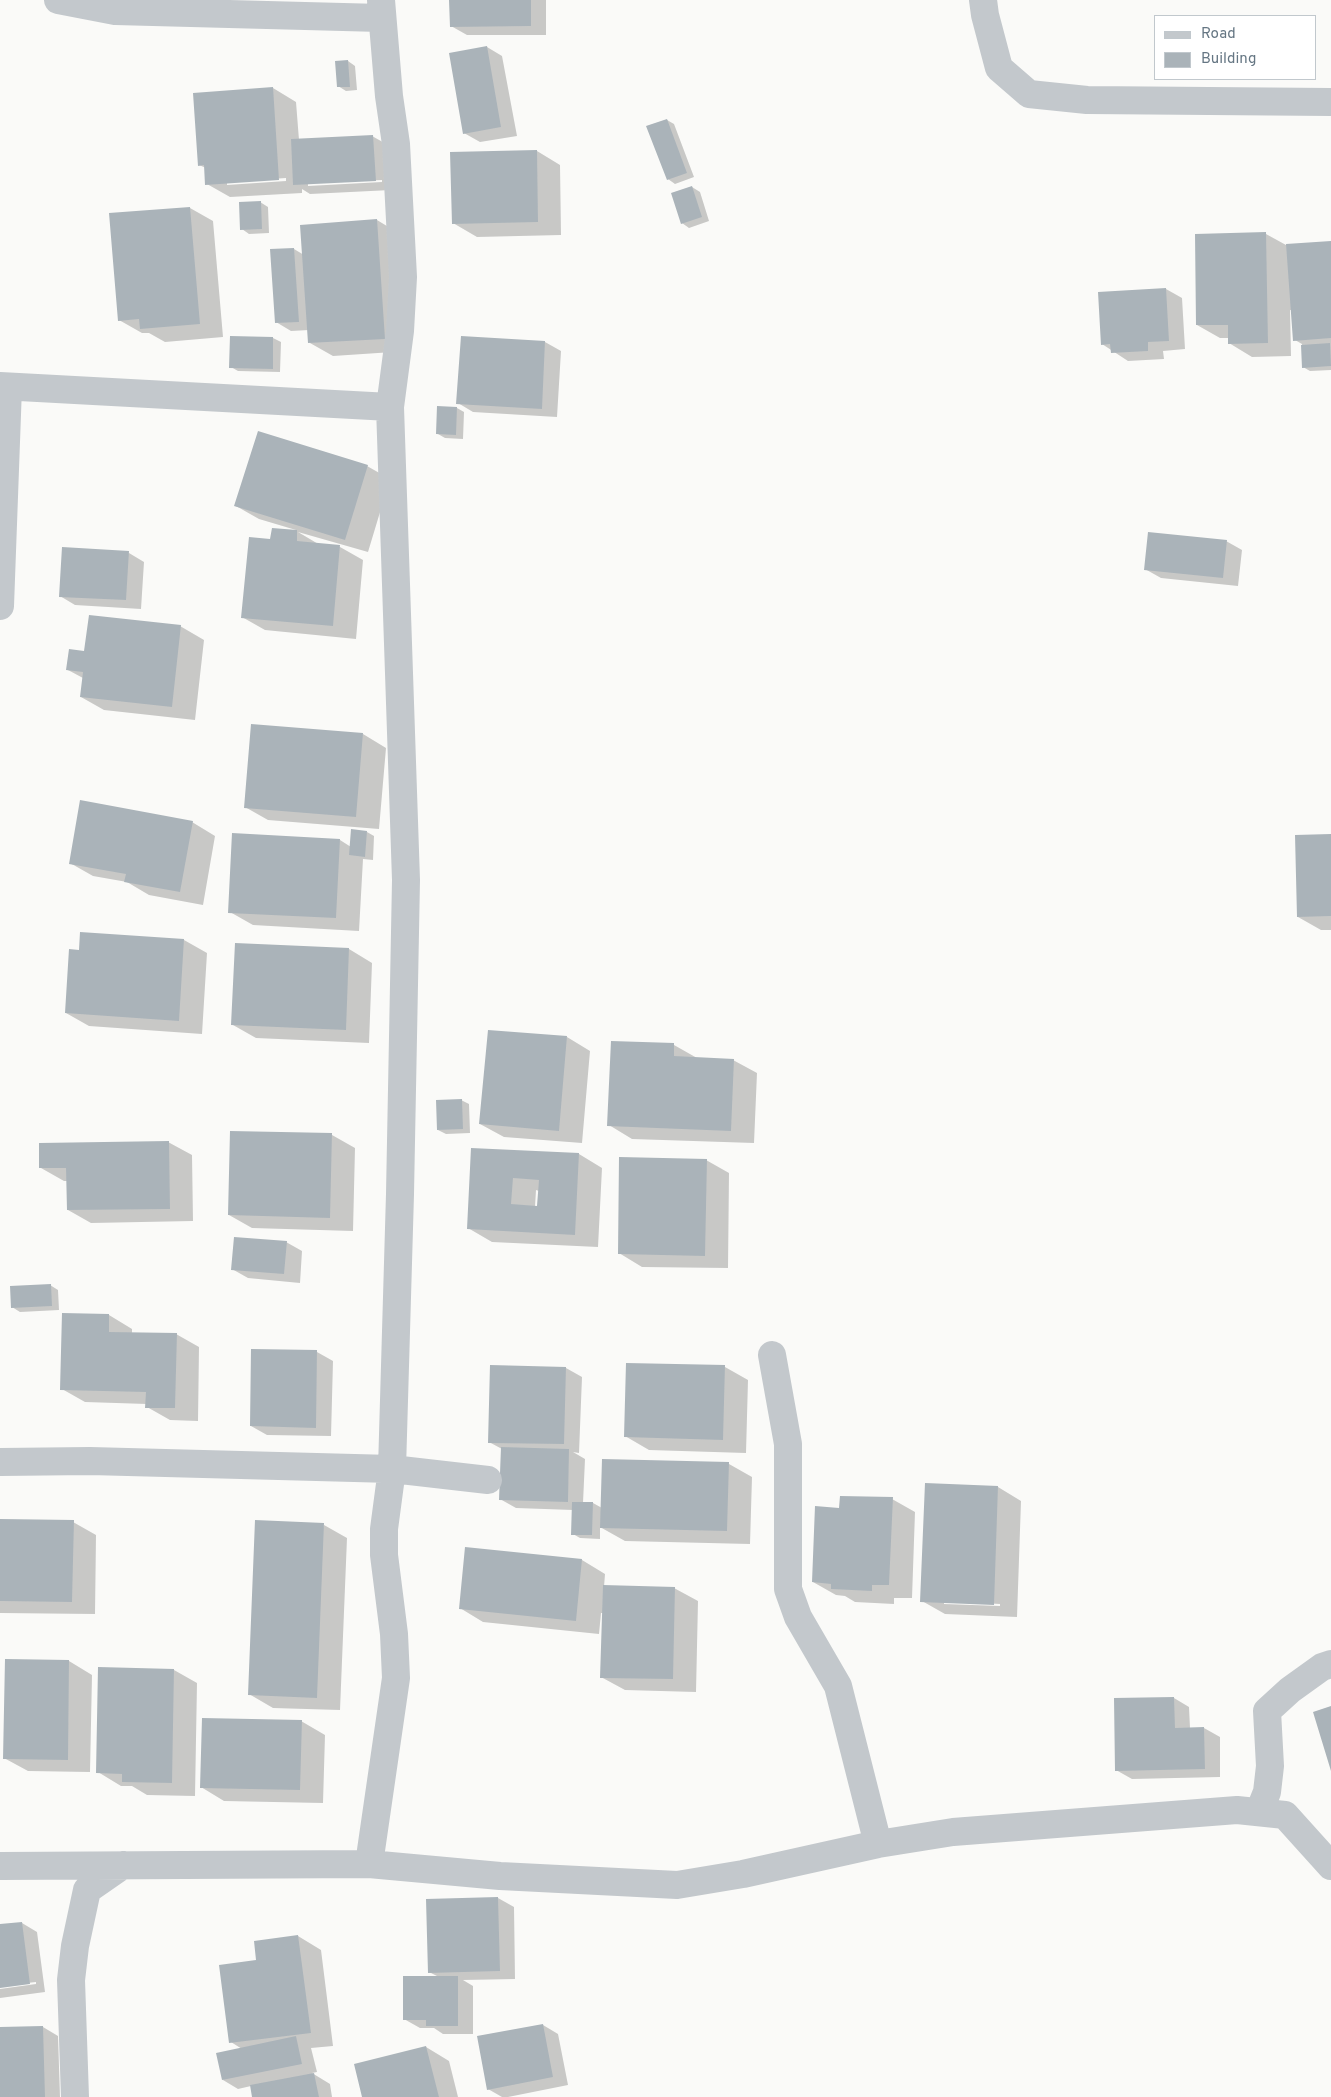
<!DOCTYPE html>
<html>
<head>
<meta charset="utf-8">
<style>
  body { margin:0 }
  #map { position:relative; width:1331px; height:2097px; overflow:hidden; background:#fafaf8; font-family:Overpass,sans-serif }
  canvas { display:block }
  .legend { position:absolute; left:1154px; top:15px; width:162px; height:65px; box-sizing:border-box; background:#fff; border:1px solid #c1c8cd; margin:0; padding:6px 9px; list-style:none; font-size:15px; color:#657683 }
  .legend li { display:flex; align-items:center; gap:10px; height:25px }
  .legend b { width:25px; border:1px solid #c1c8cd }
</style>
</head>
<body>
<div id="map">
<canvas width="1331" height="2097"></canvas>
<ul class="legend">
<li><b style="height:6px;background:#c3c8cc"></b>Road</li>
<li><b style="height:14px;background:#aab3b9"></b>Building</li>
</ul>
</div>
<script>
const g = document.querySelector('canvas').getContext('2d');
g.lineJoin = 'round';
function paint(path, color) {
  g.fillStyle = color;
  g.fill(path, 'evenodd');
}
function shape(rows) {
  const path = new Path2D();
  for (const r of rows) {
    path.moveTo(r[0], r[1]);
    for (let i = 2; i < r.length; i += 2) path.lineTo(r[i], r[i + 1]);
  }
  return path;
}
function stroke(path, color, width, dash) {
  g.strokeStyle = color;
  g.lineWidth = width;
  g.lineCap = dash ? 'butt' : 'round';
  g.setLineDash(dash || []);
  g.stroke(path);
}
paint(shape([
  [451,0,546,0,546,35,467,35,451,26],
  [487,47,502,56,517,136,480,142,464,133],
  [348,61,355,66,357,90,346,91,338,86],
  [273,88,296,102,299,140,372,136,388,145,391,190,310,194,302,189,302,193,230,197,207,184,206,168,199,165,195,94],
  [286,178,286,181,227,185,227,182],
  [382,180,382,182,308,186,308,183],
  [667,120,674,124,694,177,675,184,668,179],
  [537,151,560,165,561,235,477,237,453,223],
  [692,187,700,192,709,221,689,228,682,223],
  [260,202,268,207,269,233,249,234,242,229],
  [190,208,213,221,223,337,165,342,149,333,142,333,119,320,110,214],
  [377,220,400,234,408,351,333,356,310,343,309,330,291,331,276,322,294,249,304,255],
  [1266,234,1286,245,1331,242,1331,370,1310,371,1303,367,1302,344,1295,340,1292,310,1290,310,1291,356,1252,357,1229,343,1229,338,1220,338,1197,325],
  [1166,289,1182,298,1185,349,1163,351,1164,359,1128,361,1102,344,1099,293],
  [231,337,273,338,281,342,280,372,238,371,231,367],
  [462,338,545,342,561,351,557,417,473,412,458,403],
  [457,408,464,412,463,439,445,438,438,434],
  [367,466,390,479,368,552,298,532,320,545,340,547,363,560,356,639,265,630,242,617,272,540,296,530,259,519,236,506],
  [1226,541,1242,550,1238,586,1161,578,1145,569],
  [129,553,144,562,141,609,75,605,60,596],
  [180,626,204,640,195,720,104,710,81,697,83,678,68,670,86,652],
  [363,734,386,748,379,829,268,820,245,807],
  [192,822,215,836,203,905,149,895,127,882,93,876,70,863],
  [367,832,374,836,373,860,363,859,359,931,253,925,230,912,340,840,351,847],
  [1331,836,1331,930,1321,930,1298,917],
  [81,933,184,940,207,953,202,1034,89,1026,66,1013,80,951],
  [349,949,372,963,369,1043,256,1038,233,1025],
  [567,1037,590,1051,582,1143,504,1137,480,1124],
  [674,1045,697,1058,733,1060,757,1073,754,1143,632,1139,609,1125],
  [461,1100,469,1104,470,1133,446,1134,438,1130],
  [231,1132,332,1135,355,1148,353,1231,252,1228,229,1215],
  [168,1142,192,1155,193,1221,91,1223,68,1210,67,1181,64,1181,41,1168],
  [473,1149,579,1154,602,1168,598,1247,492,1242,468,1228],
  [536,1190,539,1191,538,1207,535,1207],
  [706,1160,729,1173,728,1268,642,1267,619,1253],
  [286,1242,302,1251,300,1283,248,1278,232,1269],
  [50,1285,58,1290,59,1310,20,1312,12,1307],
  [109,1315,132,1329,132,1333,176,1334,199,1347,198,1421,170,1420,147,1407,147,1404,85,1402,62,1389],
  [317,1352,333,1361,331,1436,267,1435,251,1426],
  [627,1364,725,1367,748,1380,746,1453,649,1450,625,1436],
  [491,1366,566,1368,582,1377,579,1453,573,1452,585,1459,583,1503,593,1503,602,1508,729,1464,752,1477,750,1544,625,1541,600,1527,600,1539,580,1538,573,1534,573,1510,516,1508,500,1499,502,1449,489,1442],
  [926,1484,998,1487,1021,1501,1017,1617,945,1614,922,1601],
  [944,1601,1000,1604,1000,1606,944,1604],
  [892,1499,915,1512,912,1598,894,1598,894,1604,855,1602,845,1596,836,1595,813,1582,840,1509],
  [0,1520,73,1522,96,1535,95,1614,0,1613],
  [324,1525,347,1538,340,1710,273,1708,249,1694],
  [582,1560,605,1574,604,1587,674,1588,698,1601,696,1692,625,1690,601,1677,603,1613,601,1613,599,1634,483,1622,460,1608],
  [6,1660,69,1661,92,1675,90,1772,28,1771,4,1758],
  [174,1670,197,1683,195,1796,147,1795,132,1786,121,1786,98,1772],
  [1174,1698,1189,1707,1190,1728,1204,1728,1220,1737,1220,1777,1132,1779,1116,1770],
  [301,1721,325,1735,323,1803,224,1801,201,1787],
  [498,1898,514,1907,515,1979,463,1980,473,1986,473,2034,443,2034,434,2028,420,2028,404,2019,439,1977,429,1972,427,1900],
  [22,1923,37,1932,45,1992,0,1998,0,1989,36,1984,36,1982,0,1986,0,1926],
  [298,1936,321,1950,333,2046,311,2048,317,2072,312,2073,330,2084,332,2097,253,2097,251,2086,238,2089,223,2080,242,2049,231,2042,257,1961],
  [543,2025,558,2034,568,2085,508,2097,502,2097,488,2089],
  [43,2027,58,2036,60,2097,0,2097,0,2028],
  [426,2047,449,2061,458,2097,364,2097]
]), '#0003');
paint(shape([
  [449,0,531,0,531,26,450,27],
  [487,46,501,127,463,134,449,53],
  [348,60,350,87,337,87,335,61],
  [273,87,279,180,205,185,204,165,198,166,193,93],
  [667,119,687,173,667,180,646,126],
  [373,135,376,181,293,185,291,139],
  [537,150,538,222,452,224,450,152],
  [692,186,702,217,681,224,671,193],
  [261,201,262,229,240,230,239,202],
  [190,207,200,324,140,329,139,319,118,321,109,213],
  [377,219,385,339,308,343,300,225],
  [1266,232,1268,343,1228,344,1228,325,1196,325,1195,234],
  [1331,241,1331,338,1293,341,1286,244],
  [294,248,299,322,275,323,270,249],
  [1166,288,1169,341,1148,342,1148,351,1111,353,1110,344,1101,345,1098,292],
  [230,336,273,337,273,369,229,368],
  [461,336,545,341,542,409,456,404],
  [1330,343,1331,366,1302,368,1301,345],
  [437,406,457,407,456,435,436,434],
  [258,431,368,465,345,540,234,506],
  [272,528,297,530,297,541,340,545,333,626,241,618,249,537,270,539],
  [1148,532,1227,540,1223,578,1144,570],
  [62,547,129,551,126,600,59,597],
  [89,615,181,625,172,707,80,697,83,672,66,670,69,649,84,651],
  [251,724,363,733,356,817,244,808],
  [80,800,193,821,180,892,124,882,126,874,69,864],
  [351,829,367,831,365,857,349,855],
  [232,833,340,839,336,918,228,913],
  [1331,834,1331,916,1297,917,1295,835],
  [80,932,184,939,179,1021,65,1013,69,949,79,950],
  [235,943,349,948,346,1030,231,1025],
  [488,1030,567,1036,559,1131,479,1124],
  [611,1041,674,1043,674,1056,734,1059,731,1131,607,1126],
  [462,1099,463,1129,437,1130,436,1100],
  [230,1131,332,1133,330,1218,228,1215],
  [169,1141,170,1209,67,1210,66,1168,39,1168,39,1143],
  [471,1148,579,1153,575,1235,467,1229],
  [513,1178,539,1180,537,1206,511,1204],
  [619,1157,707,1159,705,1256,618,1254],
  [234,1237,287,1241,284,1274,231,1270],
  [51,1284,52,1306,11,1308,10,1286],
  [62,1313,109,1314,109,1332,177,1333,175,1408,145,1408,146,1392,60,1390],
  [251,1349,317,1350,316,1428,250,1426],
  [626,1363,725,1365,723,1440,624,1437],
  [490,1365,566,1367,564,1444,488,1443],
  [501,1447,569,1449,568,1502,499,1500],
  [602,1459,729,1462,727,1531,600,1528],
  [925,1483,998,1486,994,1605,920,1602],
  [840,1496,893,1497,889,1585,872,1585,872,1591,831,1589,831,1584,812,1582,815,1506,839,1508],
  [572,1502,593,1502,592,1535,571,1535],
  [0,1519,74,1520,72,1602,0,1601],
  [255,1520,324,1523,317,1698,248,1695],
  [465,1547,582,1559,576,1621,459,1609],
  [603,1585,675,1587,673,1679,600,1678],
  [5,1659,69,1660,68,1760,3,1759],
  [98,1667,174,1669,172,1783,122,1782,122,1774,96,1773],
  [1174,1697,1175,1728,1204,1727,1205,1769,1115,1771,1114,1698],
  [1331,1706,1331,1771,1313,1712],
  [202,1718,302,1720,300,1790,200,1788],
  [498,1897,500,1971,428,1973,426,1899],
  [22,1922,30,1984,0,1988,0,1924],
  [298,1935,311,2033,229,2043,219,1965,256,1960,254,1941],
  [403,1976,458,1976,458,2026,426,2026,426,2020,403,2020],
  [543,2024,553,2077,487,2090,477,2036],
  [43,2026,45,2097,0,2097,0,2027],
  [296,2036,302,2064,222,2080,216,2053],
  [426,2046,439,2097,362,2097,354,2064],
  [314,2073,319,2097,252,2097,250,2085]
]), '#aab3b9');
stroke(shape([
  [58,0,115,11,381,18],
  [983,0,985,15,999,68,1029,94,1087,100,1331,102],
  [0,386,390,407],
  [0,606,8,387],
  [772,1355,788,1444,788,1589,798,1617,838,1686,878,1844],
  [0,1462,90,1461,392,1469,488,1480],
  [1259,1812,1267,1792,1270,1766,1267,1711,1290,1690,1322,1667,1331,1664],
  [369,1864,396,1678,394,1634,384,1555,384,1529,392,1469,400,1194,406,880,390,407,400,331,403,277,396,144,389,96,381,0],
  [0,1866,369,1864,500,1876,677,1885,743,1874,878,1844,953,1832,1237,1810,1285,1815,1331,1866],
  [75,2097,71,1980,75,1946,87,1890,123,1865]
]), '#c3c8cc', 28);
</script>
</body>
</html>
